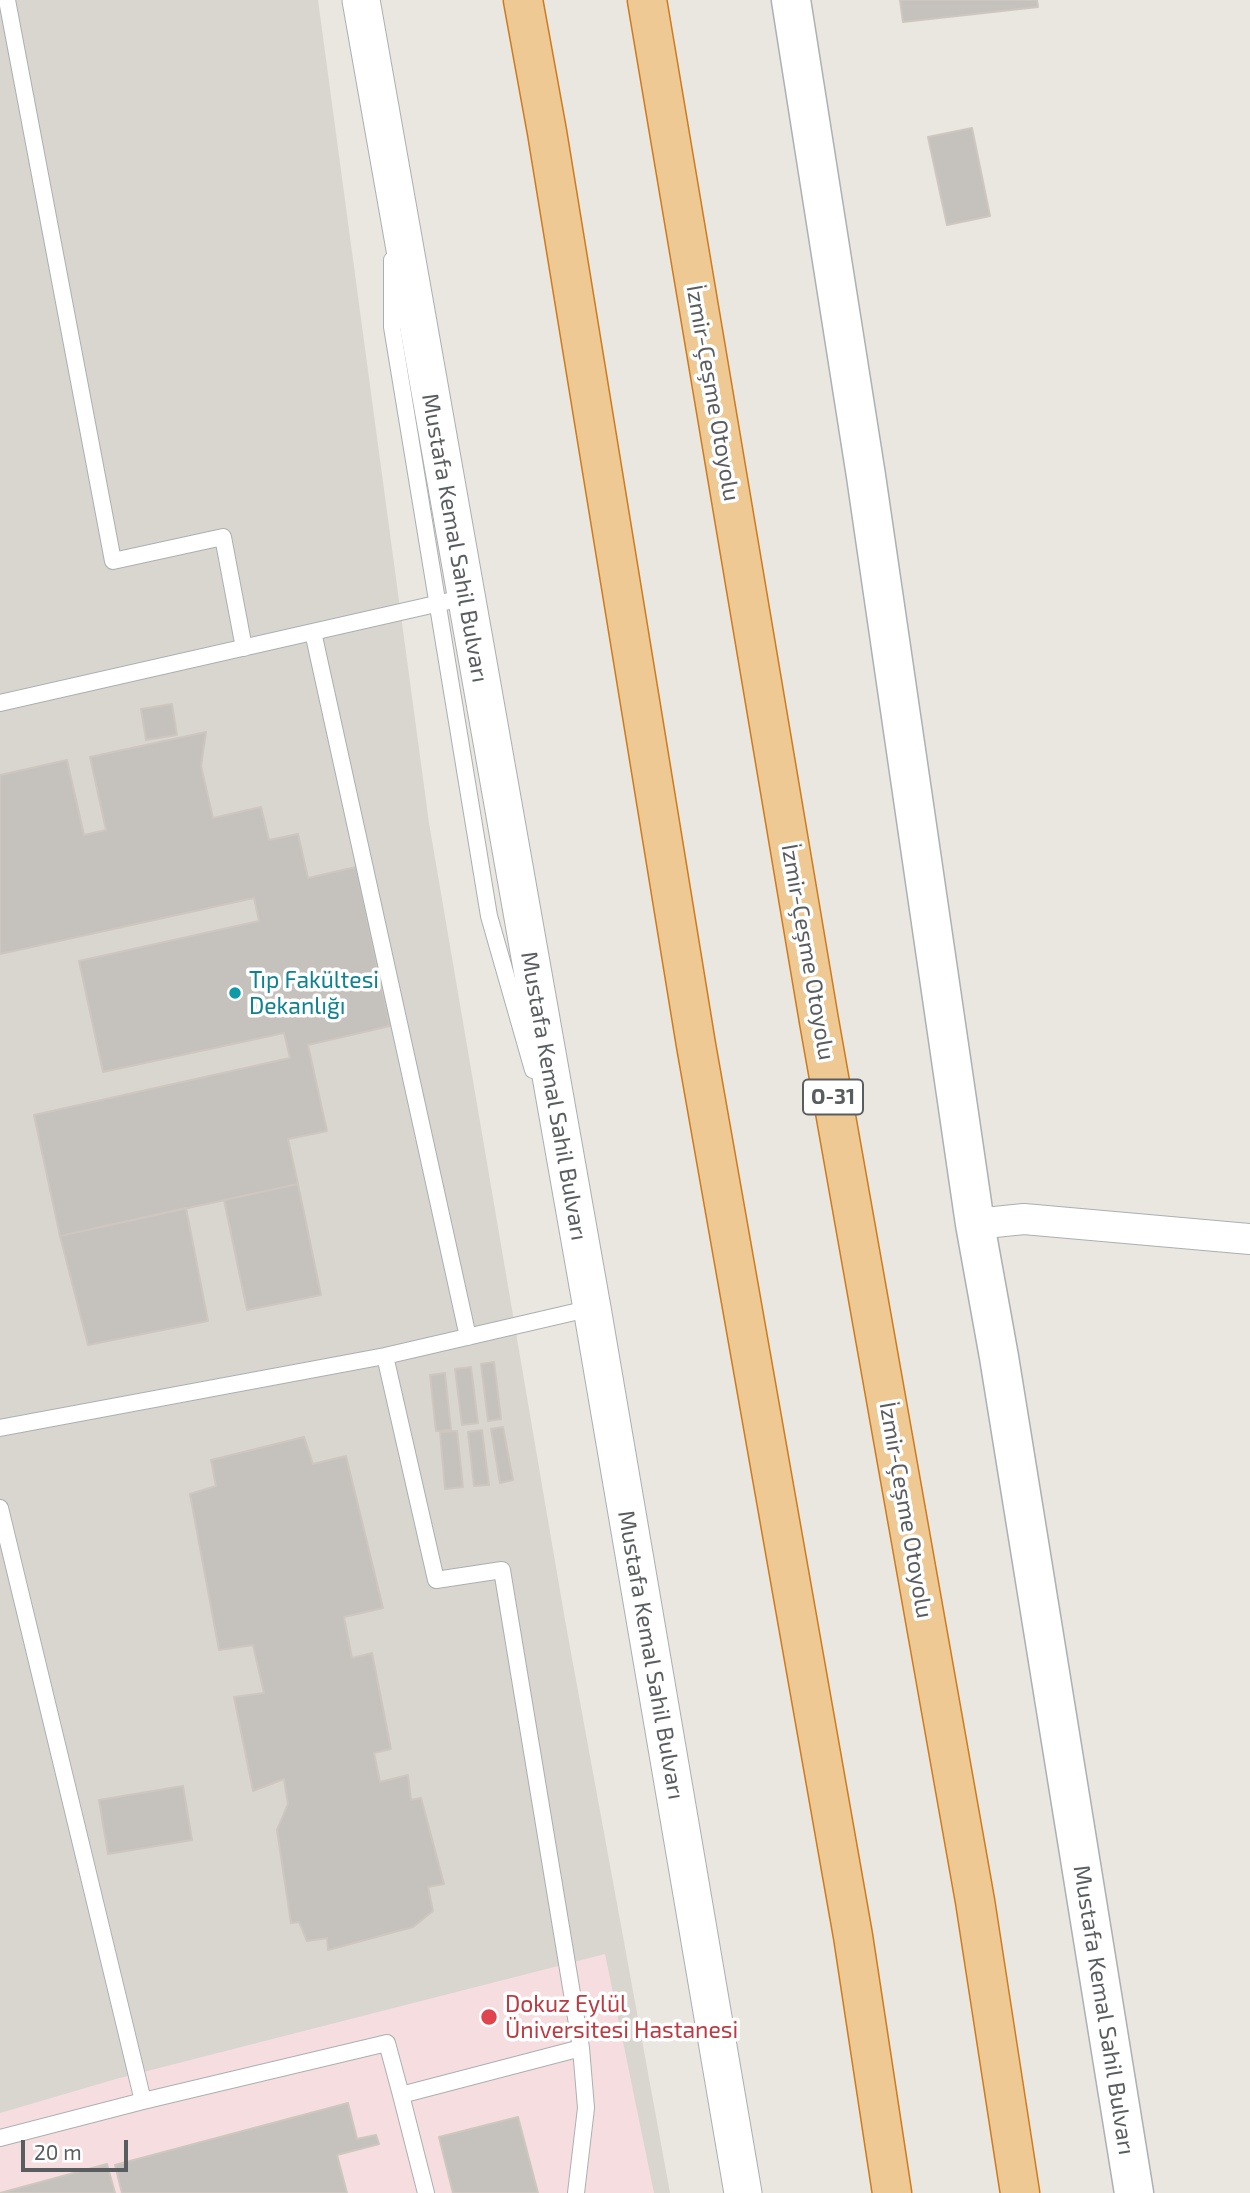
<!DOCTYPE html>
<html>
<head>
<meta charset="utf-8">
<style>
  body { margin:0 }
  #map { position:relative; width:1250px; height:2193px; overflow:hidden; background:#eae6e0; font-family:"Exo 2",sans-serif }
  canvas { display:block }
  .scale { position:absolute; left:21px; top:2140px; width:107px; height:32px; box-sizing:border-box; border:4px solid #595d5f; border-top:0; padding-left:9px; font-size:21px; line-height:24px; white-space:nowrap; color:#595d5f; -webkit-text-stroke:5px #fff; paint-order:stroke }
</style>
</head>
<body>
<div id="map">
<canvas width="1250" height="2193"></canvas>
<div class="scale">20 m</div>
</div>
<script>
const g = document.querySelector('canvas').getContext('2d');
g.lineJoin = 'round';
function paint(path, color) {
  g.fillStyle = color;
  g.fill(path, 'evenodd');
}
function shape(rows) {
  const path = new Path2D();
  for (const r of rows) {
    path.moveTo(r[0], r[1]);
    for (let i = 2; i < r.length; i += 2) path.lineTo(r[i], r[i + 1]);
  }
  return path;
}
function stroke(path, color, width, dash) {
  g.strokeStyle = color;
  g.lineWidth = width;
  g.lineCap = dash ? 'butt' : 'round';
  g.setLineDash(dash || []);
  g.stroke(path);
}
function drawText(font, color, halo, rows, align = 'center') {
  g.font = font + ' "Exo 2",sans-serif';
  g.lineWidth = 7;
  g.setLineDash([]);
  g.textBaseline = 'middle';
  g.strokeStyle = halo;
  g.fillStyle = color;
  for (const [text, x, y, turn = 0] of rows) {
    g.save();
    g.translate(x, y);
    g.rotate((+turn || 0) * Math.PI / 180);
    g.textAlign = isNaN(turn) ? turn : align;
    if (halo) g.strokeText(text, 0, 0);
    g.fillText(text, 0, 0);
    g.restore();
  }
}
paint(shape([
  [0,0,318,0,429,823,565,1620,670,2193,0,2193]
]), '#d9d6cf');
paint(shape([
  [605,1954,654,2193,0,2193,0,2113,116,2079]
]), '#f6dddf');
const building = shape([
  [900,0,1037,0,1038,7,903,22,900,0],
  [972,128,990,216,947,225,928,137,972,128],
  [172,704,177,735,146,740,141,709,172,704],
  [206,732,201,766,213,818,261,807,269,840,298,834,308,878,356,867,390,1026,308,1045,327,1131,288,1139,298,1184,60,1236,34,1115,290,1058,284,1033,103,1072,79,961,259,921,254,898,0,954,0,775,67,760,84,835,106,830,90,757,206,732],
  [298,1184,321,1295,247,1310,224,1200,298,1184],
  [186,1208,208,1321,88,1345,60,1236,186,1208],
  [494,1362,501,1419,488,1421,481,1364,494,1362],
  [471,1367,478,1423,462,1425,455,1369,471,1367],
  [445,1373,451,1430,436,1431,430,1375,445,1373],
  [503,1427,513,1480,500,1483,491,1429,503,1427],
  [482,1430,489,1485,474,1486,468,1432,482,1430],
  [457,1431,463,1487,445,1489,440,1432,457,1431],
  [304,1437,313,1464,346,1456,383,1608,344,1617,352,1658,372,1653,391,1749,374,1753,380,1782,408,1775,411,1800,421,1798,444,1884,428,1887,433,1911,413,1927,328,1950,327,1938,307,1941,299,1922,291,1923,277,1830,288,1804,284,1779,253,1791,234,1697,264,1693,253,1645,219,1650,190,1494,216,1486,211,1460,304,1437],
  [183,1786,192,1840,108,1854,99,1800,183,1786],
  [348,2103,357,2139,376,2135,379,2144,337,2155,347,2193,122,2193,115,2165,348,2103],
  [518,2117,538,2193,453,2193,439,2137,518,2117],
  [107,2164,115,2193,0,2193,107,2164]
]);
paint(building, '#c5c1bd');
stroke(building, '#cec7c0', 2);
const service = shape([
  [7,0,113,561,223,537,244,648],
  [392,260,392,327,489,916,533,1070],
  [313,632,468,1337],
  [0,703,449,601],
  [385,1356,436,1580,502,1570,581,2048,586,2108,576,2193],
  [0,1428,385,1356,592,1308],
  [0,1508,143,2101,387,2043,401,2095,581,2048],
  [401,2095,426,2193],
  [0,2138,143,2101]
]);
const minor = shape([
  [975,1224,1024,1219,1250,1239]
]);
const tertiary = shape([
  [361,0,592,1308,743,2193]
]);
const secondary = shape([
  [791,0,866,476,975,1224,999,1357,1134,2193]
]);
const motorway = shape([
  [523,0,547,132,696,1045,853,1936,892,2193],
  [647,0,819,1021,975,1901,1020,2193]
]);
stroke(service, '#acafb1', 18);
stroke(minor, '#acafb1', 32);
stroke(tertiary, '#acafb1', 39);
stroke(secondary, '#adb1b4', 41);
stroke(motorway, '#cd7b1d', 41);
stroke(service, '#fff', 16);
stroke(minor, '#fff', 30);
stroke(tertiary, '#fff', 37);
stroke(secondary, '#fff', 38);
stroke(motorway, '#eec993', 38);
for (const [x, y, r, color] of [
  [235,993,7,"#0f9aa8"],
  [489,2017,9,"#e0444e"]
]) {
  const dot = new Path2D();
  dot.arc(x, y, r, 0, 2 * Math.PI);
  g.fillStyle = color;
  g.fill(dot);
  stroke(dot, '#fff', 2.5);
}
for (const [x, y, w] of [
  [833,1097,60]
]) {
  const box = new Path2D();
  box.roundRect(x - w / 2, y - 17.5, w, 35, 5);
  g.fillStyle = '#fff';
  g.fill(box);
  stroke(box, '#595d5f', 2);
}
drawText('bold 21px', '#595d5f', null, [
  ["O-31",833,1097]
]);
drawText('23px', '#595d5f', '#fff', [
  ["İzmir-Çeşme Otoyolu",713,393,80],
  ["Mustafa Kemal Sahil Bulvarı",455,538,80],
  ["İzmir-Çeşme Otoyolu",808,952,80],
  ["Mustafa Kemal Sahil Bulvarı",554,1096,80],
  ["İzmir-Çeşme Otoyolu",906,1510,80],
  ["Mustafa Kemal Sahil Bulvarı",651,1655,80],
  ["Mustafa Kemal Sahil Bulvarı",1104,2010,81]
]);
drawText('23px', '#0d838f', '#fff', [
  ["Tıp Fakültesi",249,980],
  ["Dekanlığı",249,1006]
], 'left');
drawText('23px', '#be3a42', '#fff', [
  ["Dokuz Eylül",505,2004],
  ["Üniversitesi Hastanesi",505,2030]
], 'left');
</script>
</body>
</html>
